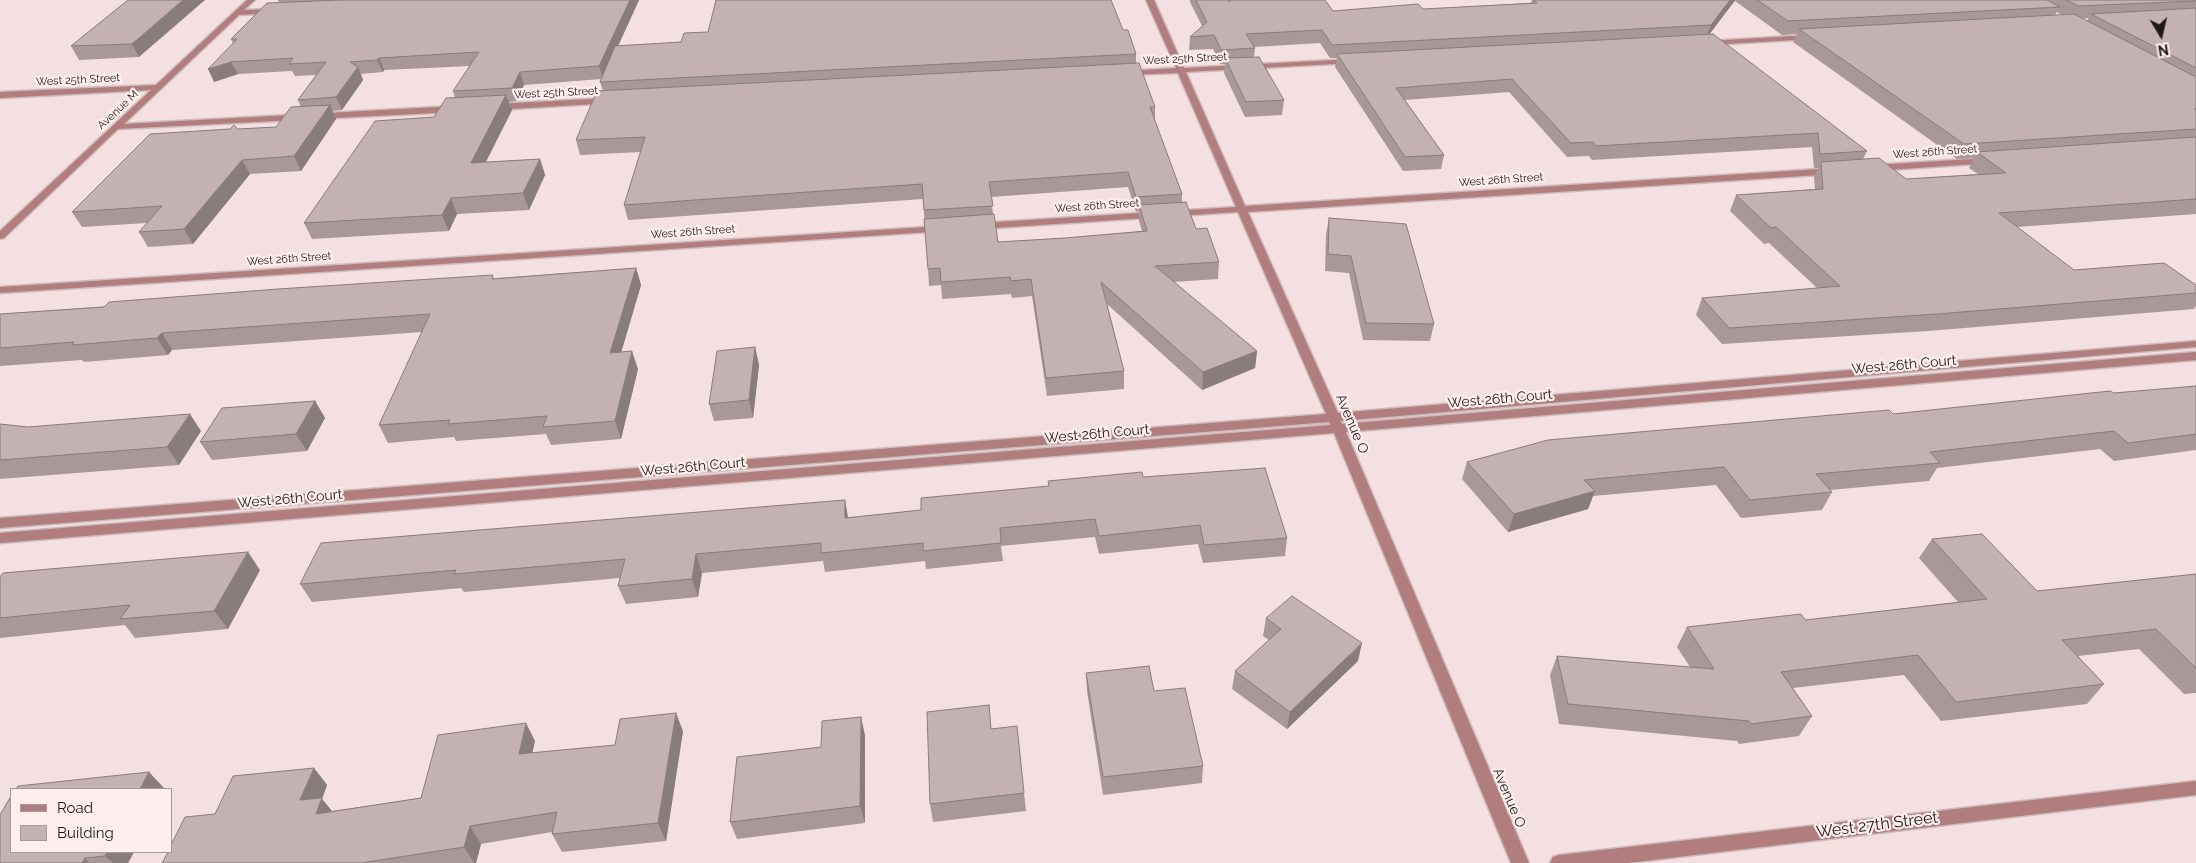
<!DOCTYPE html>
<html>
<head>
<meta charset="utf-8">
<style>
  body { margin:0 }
  #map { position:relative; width:2196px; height:863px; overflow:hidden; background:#f4e0e0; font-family:Raleway,sans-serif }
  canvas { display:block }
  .legend { position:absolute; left:10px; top:788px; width:162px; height:65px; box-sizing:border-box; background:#fee; border:1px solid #a69999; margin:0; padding:6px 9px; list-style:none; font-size:15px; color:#201919 }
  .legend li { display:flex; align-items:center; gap:10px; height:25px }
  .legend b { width:25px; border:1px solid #a69999 }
  .north { position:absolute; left:2136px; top:10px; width:50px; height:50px; -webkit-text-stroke:4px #fee; paint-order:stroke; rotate:171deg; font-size:14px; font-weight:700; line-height:20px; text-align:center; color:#201919 }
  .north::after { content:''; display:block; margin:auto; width:18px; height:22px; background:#201919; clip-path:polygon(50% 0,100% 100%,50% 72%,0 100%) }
</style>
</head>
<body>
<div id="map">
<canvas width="2196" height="863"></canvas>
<ul class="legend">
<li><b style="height:6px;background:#b17d7f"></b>Road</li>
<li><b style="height:14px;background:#c4b1b1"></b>Building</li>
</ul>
<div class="north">N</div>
</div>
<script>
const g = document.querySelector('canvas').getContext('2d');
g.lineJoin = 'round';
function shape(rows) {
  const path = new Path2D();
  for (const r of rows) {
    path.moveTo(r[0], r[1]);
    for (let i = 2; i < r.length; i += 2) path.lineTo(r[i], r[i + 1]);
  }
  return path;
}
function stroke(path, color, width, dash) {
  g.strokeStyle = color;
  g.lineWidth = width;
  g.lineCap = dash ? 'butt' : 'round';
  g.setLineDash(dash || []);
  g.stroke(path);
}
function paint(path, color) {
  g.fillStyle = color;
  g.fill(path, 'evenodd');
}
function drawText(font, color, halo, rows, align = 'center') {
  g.font = font + ' Raleway,sans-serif';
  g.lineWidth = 4.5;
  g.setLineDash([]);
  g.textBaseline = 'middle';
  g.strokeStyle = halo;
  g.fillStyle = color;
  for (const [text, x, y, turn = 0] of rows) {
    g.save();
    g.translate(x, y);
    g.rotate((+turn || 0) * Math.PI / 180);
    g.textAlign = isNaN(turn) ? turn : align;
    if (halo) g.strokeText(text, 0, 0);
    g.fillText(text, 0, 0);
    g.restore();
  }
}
const street = shape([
  [247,0,255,0,244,10,274,9,278,11,274,13,239,15,124,124,455,106,459,109,455,112,118,129,4,238,0,239,0,231,151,90,0,98,0,92,156,85,247,0],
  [1146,0,1154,0,1184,68,1353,59,1357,61,1353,63,1186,72,1245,206,1834,168,1839,171,1834,174,1248,212,1338,413,2196,341,2196,347,1341,421,1342,424,2196,352,2196,360,1346,432,1529,863,1511,863,1334,433,0,543,0,533,1330,425,1329,422,0,528,0,518,1326,414,1238,212,980,229,975,226,980,223,1236,207,1178,73,1126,75,1122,73,1126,71,1176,68,1146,0],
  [1810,35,1814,37,1813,39,1708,45,1704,43,1708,41,1810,35],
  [609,98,612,99,612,103,495,110,491,107,495,104,609,98],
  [1988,158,1993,161,1991,163,1874,171,1869,168,1874,165,1988,158],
  [941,226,945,227,945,231,0,293,0,287,941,226],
  [2196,781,2196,795,1628,863,1550,863,1553,857,1559,855,2196,781]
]);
stroke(street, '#cebcbc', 3);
paint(street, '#b17d7f');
paint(shape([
  [128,0,139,57,79,60,71,46],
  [278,0,639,0,618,46,1123,30,1136,54,1136,63,1155,107,1155,121,1182,194,1182,202,1196,229,1219,262,1218,279,1173,282,1257,351,1255,368,1202,390,1107,304,1124,371,1124,389,1047,396,1032,296,1012,298,1011,294,942,299,941,285,929,286,928,269,923,199,628,220,624,205,641,152,580,155,576,140,603,91,600,82,601,79,524,85,516,101,509,102,512,110,486,162,540,159,545,175,529,210,457,214,449,231,312,239,304,223,434,117,455,98,453,91,470,66,384,70,383,72,361,74,363,80,342,110,332,111,336,119,301,171,250,174,193,244,148,247,139,232,147,223,82,227,72,212,238,129,276,127,301,107,298,100,316,75,295,76,292,71,238,74,214,82,233,43,231,39,279,3],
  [1128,187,1136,212,1139,211,1139,221,1142,231,1065,238,998,242,993,214,991,197],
  [1190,0,1325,0,1333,11,1423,9,1531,3,1532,0,2196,0,2196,214,2017,227,2074,270,2196,285,2196,306,2194,309,1928,331,1722,344,1696,315,1702,298,1817,288,1769,243,1764,244,1730,211,1736,195,1815,189,1814,177,1818,168,1814,168,1812,147,1592,160,1589,156,1567,157,1509,92,1405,100,1444,155,1441,169,1403,171,1335,67,1337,58,1330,58,1320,43,1254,47,1255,48,1254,57,1284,100,1282,115,1245,117,1224,73,1225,64,1220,64,1213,49,1189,50,1190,37,1202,26,1190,2],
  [1735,1,1782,35,1797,34,1793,42,1957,159,1974,158,1969,168,1978,174,1906,179,1863,159,1867,151,1709,34],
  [2057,12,2062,15,2055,15],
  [2089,18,2087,21,2082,19],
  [1329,218,1434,324,1430,341,1363,340,1349,273,1325,271,1326,234],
  [636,268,641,285,621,352,638,369,621,439,551,445,546,434,456,441,454,437,388,443,379,425,422,332,172,350,168,355,84,362,82,360,0,366,0,314],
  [755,347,759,365,753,418,714,421,709,404],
  [2196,386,2196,450,2114,461,2100,449,1937,468,1929,481,1830,490,1832,492,1822,510,1741,518,1716,485,1593,496,1588,509,1508,532,1462,479,1467,462,1893,414],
  [315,401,325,418,307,451,212,460,200,442],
  [0,424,28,427,201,431,179,465,0,479],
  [1143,477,1287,538,1285,556,1203,563,1198,544,1099,554,1095,537,1001,546,1003,561,926,569,925,561,825,572,823,561,702,573,698,597,626,604,618,586,620,578,464,592,461,588,312,602,300,584,845,500,848,518,921,510,1049,486,1048,481],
  [1932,539,2037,591,2196,574,2196,693,2184,694,2139,649,2078,656,2104,684,2087,704,1941,721,1904,675,1793,688,1812,716,1799,736,1739,744,1737,741,1559,724,1550,675,1557,656,1690,667,1677,647,1687,627,1805,620,1958,602,1919,558],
  [260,570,228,629,135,638,125,625,0,638,0,577],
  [1266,618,1358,661,1287,729,1232,689,1235,671,1269,640,1263,636],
  [1086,673,1154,691,1203,766,1202,783,1103,795,1087,691],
  [991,729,1024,793,1026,811,933,822,930,804],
  [683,731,666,841,562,852,552,834,552,832,481,844,476,863,162,863,215,814,314,768,327,785,322,799,332,811,421,798,535,741,532,753,615,745],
  [865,735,865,823,737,839,730,822,821,747],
  [134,852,128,863,0,863]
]), '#a99898');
paint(shape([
  [183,0,205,0,139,57,132,44],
  [630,0,639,0,603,79,599,66],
  [1730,0,1735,0,1706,39,1711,25],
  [379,58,384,70,383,72,377,60],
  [231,62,238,74,214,82,208,69],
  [358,67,363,80,342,110,336,97],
  [520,72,524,85,516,101,512,88],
  [506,95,512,110,477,179,471,163],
  [330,105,336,119,301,171,294,156],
  [540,159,545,175,529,210,523,193],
  [242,160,250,174,193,244,184,229],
  [451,198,457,214,449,231,442,215],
  [636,268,641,285,616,370,610,353],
  [162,333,172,350,168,355,157,338],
  [755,347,759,365,753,418,749,400],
  [632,351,638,369,621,439,615,421],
  [1257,351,1255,368,1202,390,1203,372],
  [315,401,325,418,307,451,296,434],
  [190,414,201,431,179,465,167,447],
  [1595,491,1588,509,1508,532,1514,514],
  [845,500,848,518,845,518],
  [248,552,260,570,228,629,214,611],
  [696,554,702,573,698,597,692,579],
  [1362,643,1358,661,1287,729,1290,712],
  [676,713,683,731,666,841,658,823],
  [861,717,865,735,865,823,860,806],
  [526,723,535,741,528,772,519,754],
  [314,768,327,785,322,799,336,816,330,831,300,800],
  [149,772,165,789,140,789],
  [470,826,481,844,476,863,474,863,464,847],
  [107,852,134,852,128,863,113,863,105,856],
  [85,858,89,863,82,863]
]), '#897c7c');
const building = shape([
  [128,0,183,0,132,44,71,46,128,0],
  [341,0,630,0,599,66,520,72,512,88,453,91,479,52,379,58,377,60,350,62,358,67,336,97,298,100,326,62,289,64,293,58,231,62,208,69,237,39,231,39,267,3,341,0],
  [716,0,1111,0,1123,30,1128,30,1136,54,600,82,615,46,681,42,684,33,708,32,716,0],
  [1196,0,1228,0,1229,2,1232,0,1325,0,1333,11,1418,4,1423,9,1537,3,1534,0,1730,0,1711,25,1332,45,1322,30,1246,34,1255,48,1221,50,1214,35,1190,37,1207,22,1196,0],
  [1757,0,2047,0,2060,7,1788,21,1757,0],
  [2066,0,2196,0,2196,1,2078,6,2066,0],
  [2196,8,2196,68,2091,14,2196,8],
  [2074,14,2196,77,2196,109,2194,109,2196,110,2196,129,1964,144,1799,29,2074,14],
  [1713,34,1867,151,1820,154,1818,133,1596,146,1593,142,1571,143,1512,79,1396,88,1444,155,1405,157,1337,54,1713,34],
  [1259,57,1284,100,1246,102,1225,58,1259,57],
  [1139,63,1155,107,1150,107,1182,194,1136,197,1128,172,989,182,993,206,924,210,922,184,624,205,645,137,576,140,597,91,1139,63],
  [506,95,471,163,540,159,523,193,451,198,442,215,304,223,375,121,434,117,446,98,506,95],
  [330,105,294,156,242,160,184,229,139,232,162,206,72,212,150,134,230,129,234,125,238,129,276,127,291,107,330,105],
  [2196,137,2196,199,1999,213,2074,270,2164,263,2196,285,2196,293,1937,314,1729,328,1702,298,1840,286,1776,227,1771,228,1736,195,1823,189,1821,162,1879,158,1906,179,2006,173,1977,152,2196,137],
  [1186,202,1196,229,1207,228,1219,262,1155,266,1257,351,1203,372,1101,282,1124,371,1046,378,1031,279,1011,281,1010,277,941,282,940,268,928,269,924,219,994,214,998,242,1065,238,1147,231,1139,205,1186,202],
  [1329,218,1406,224,1434,324,1366,323,1351,256,1328,254,1329,218],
  [636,268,610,353,632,351,615,421,543,427,547,416,448,424,450,420,379,425,430,314,162,333,157,338,72,345,74,342,0,348,0,314,104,307,109,302,278,289,493,275,492,279,636,268],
  [755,347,749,400,709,404,717,351,755,347],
  [2196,386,2196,434,2128,443,2114,431,1930,452,1940,463,1816,474,1832,492,1750,500,1724,467,1584,480,1595,491,1514,514,1467,462,1548,440,1889,410,1893,414,2110,391,2114,393,2196,386],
  [315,401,296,434,200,442,222,408,315,401],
  [190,414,167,447,0,460,0,424,28,427,190,414],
  [1265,468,1287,538,1204,545,1200,525,1099,536,1095,519,1000,528,1001,543,923,551,923,543,821,553,821,543,696,554,692,579,618,586,625,559,454,574,456,570,300,584,321,543,845,500,845,518,921,510,921,498,1049,486,1048,481,1142,472,1143,477,1265,468],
  [1982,534,2037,591,2196,574,2196,668,2156,629,2062,640,2104,684,1956,702,1918,655,1781,672,1812,716,1751,724,1749,721,1568,704,1557,656,1714,669,1687,627,1801,614,1805,620,1987,599,1932,539,1982,534],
  [248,552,214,611,120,619,130,605,0,618,0,577,3,573,248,552],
  [1292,596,1362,643,1290,712,1235,671,1281,629,1266,618,1292,596],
  [1149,666,1154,691,1185,688,1203,766,1103,777,1086,673,1149,666],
  [989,705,991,729,1017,726,1024,793,930,804,927,712,989,705],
  [676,713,658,823,552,834,557,812,470,826,464,847,361,863,162,863,168,852,171,852,171,845,185,817,215,814,233,776,314,768,300,800,322,798,316,814,421,798,438,735,526,723,519,754,615,745,620,719,676,713],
  [861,717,860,806,730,822,737,757,821,747,822,721,861,717],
  [149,772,140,789,16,789,18,786,149,772],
  [11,796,11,852,107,852,105,856,85,858,82,863,0,863,0,815,11,796]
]);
paint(building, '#c4b1b1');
stroke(building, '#897c7c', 1);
drawText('11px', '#201919', '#fee', [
  ["West 25th Street",1185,59,-3],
  ["West 25th Street",78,80,-3],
  ["West 25th Street",556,93,-3],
  ["Avenue M",118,110,-43],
  ["West 26th Street",1935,152,-4],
  ["West 26th Street",1501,180,-4],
  ["West 26th Street",1097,206,-4],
  ["West 26th Street",693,232,-4],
  ["West 26th Street",289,259,-4]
]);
drawText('14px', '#201919', '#fee', [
  ["West 26th Court",1904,365,-5],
  ["West 26th Court",1500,399,-5],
  ["Avenue O",1352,424,67],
  ["West 26th Court",1097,434,-5],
  ["West 26th Court",693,467,-5],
  ["West 26th Court",290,499,-5],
  ["Avenue O",1509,798,67]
]);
drawText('16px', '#201919', '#fee', [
  ["West 27th Street",1877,825,-7]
]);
</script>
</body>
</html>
